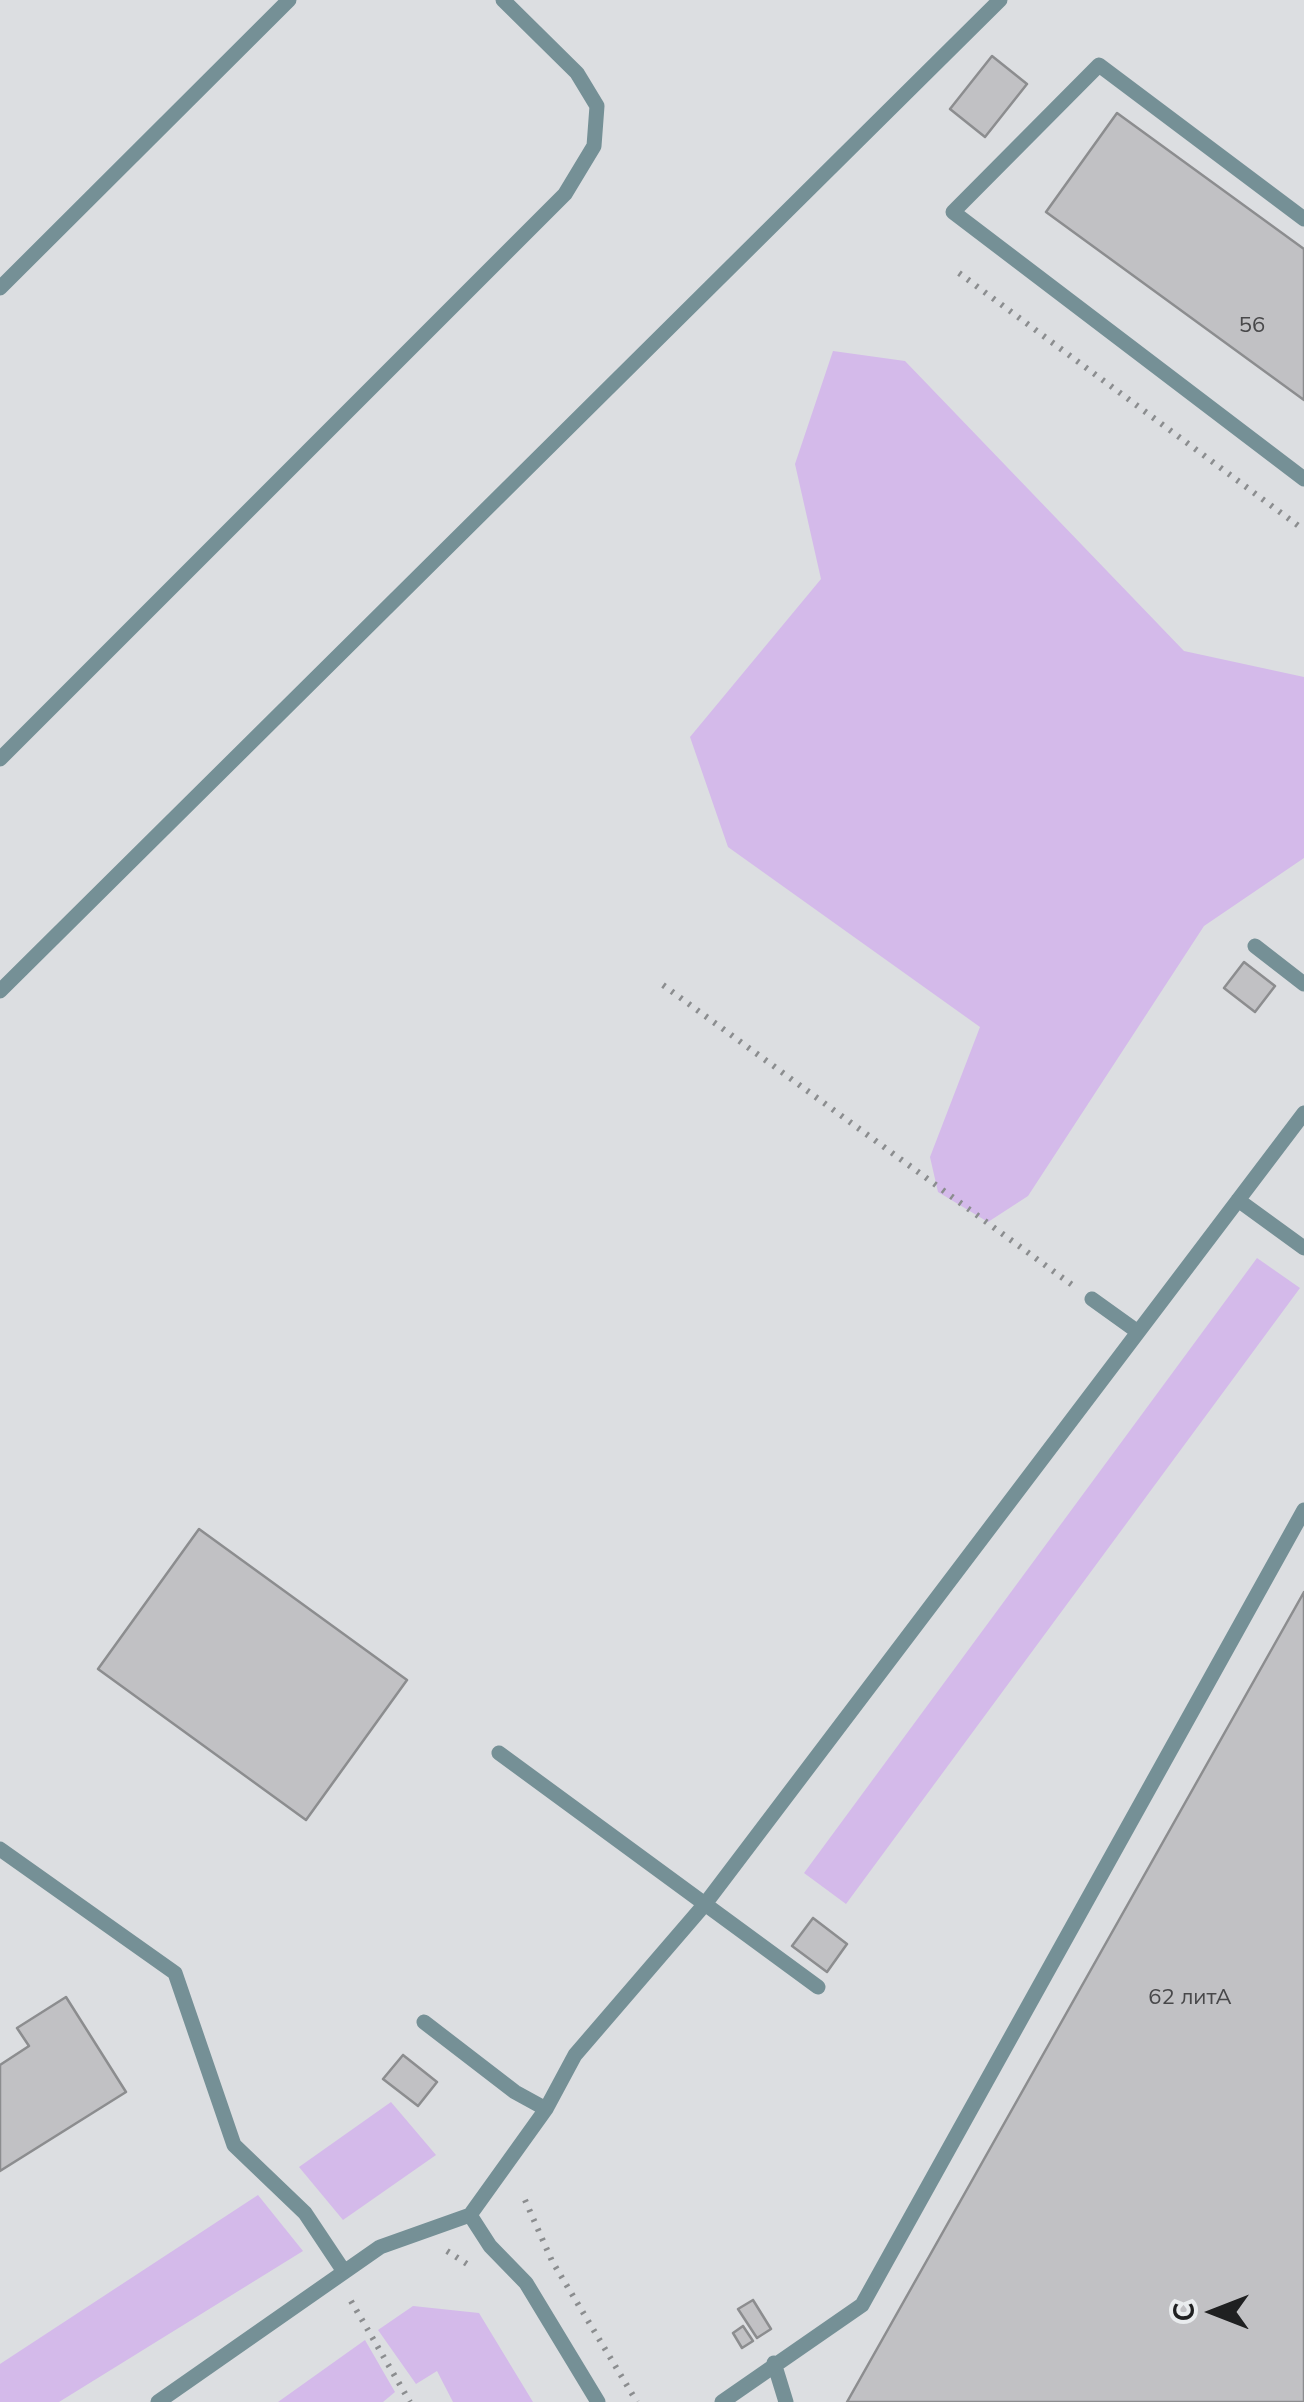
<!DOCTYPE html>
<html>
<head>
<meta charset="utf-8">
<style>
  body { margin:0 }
  #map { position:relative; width:1304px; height:2402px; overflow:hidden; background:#dcdee1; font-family:Mulish,sans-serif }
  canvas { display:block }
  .north { position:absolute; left:1164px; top:2262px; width:100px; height:100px; -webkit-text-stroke:8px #e9ecee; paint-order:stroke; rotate:270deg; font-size:28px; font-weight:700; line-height:40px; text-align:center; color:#1f2021 }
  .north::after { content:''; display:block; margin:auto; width:35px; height:45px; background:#1f2021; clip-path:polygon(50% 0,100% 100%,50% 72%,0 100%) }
</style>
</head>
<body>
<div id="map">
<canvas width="1304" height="2402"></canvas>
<div class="north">С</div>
</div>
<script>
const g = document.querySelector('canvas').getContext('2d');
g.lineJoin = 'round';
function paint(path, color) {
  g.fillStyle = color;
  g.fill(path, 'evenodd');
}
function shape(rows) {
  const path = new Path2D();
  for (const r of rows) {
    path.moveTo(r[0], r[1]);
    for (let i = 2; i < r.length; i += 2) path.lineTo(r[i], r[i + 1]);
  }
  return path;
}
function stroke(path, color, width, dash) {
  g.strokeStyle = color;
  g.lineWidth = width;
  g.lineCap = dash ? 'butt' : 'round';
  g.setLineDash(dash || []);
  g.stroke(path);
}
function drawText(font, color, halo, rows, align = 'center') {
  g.font = font + ' Mulish,sans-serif';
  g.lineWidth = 9;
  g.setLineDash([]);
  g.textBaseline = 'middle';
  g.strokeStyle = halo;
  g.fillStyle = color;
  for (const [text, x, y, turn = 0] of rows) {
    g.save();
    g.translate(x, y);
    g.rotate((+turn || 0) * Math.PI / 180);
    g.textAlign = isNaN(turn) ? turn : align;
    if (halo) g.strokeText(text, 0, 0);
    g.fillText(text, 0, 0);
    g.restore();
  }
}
paint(shape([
  [833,351,905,361,1184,651,1304,677,1304,858,1204,926,1028,1196,988,1222,938,1192,930,1157,980,1027,728,847,690,737,821,579,795,464],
  [1257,1258,1300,1288,846,1904,804,1873],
  [391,2102,436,2155,343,2220,299,2167],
  [258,2195,303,2251,59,2402,0,2402,0,2364],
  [413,2306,479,2313,533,2402,453,2402,437,2371,416,2384,378,2330],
  [365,2340,395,2392,383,2402,278,2402]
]), '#d4baea');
const building = shape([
  [992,56,1027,84,985,137,950,109,992,56],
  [1117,113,1304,249,1304,400,1046,212,1117,113],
  [1244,962,1275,986,1255,1012,1224,988,1244,962],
  [199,1529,407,1680,306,1820,98,1669,199,1529],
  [1304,1592,1304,2402,847,2402,1304,1592],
  [813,1918,847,1944,827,1972,792,1946,813,1918],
  [66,1997,126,2092,0,2171,0,2065,29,2046,17,2028,66,1997],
  [403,2055,437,2082,418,2106,383,2079,403,2055],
  [753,2300,771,2329,757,2338,738,2309,753,2300],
  [743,2326,753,2341,742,2348,733,2333,743,2326]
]);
paint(building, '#c1c1c4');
stroke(building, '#8c8d8f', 2.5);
stroke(shape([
  [959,273,1304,530],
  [663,985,1075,1287],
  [525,2200,552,2261,637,2402],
  [447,2251,470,2266],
  [351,2301,410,2402]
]), '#8b8d8f', 6, [2.5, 8]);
stroke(shape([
  [1304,219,1099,65,953,212,1304,479],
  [0,288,289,0],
  [0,759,565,194,594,146,597,106,577,73,503,0],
  [1255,946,1304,984],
  [0,991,1000,0],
  [1238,1200,1304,1248],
  [1092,1299,1138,1332],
  [499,1753,818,1987],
  [0,1849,175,1973,234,2145,305,2213,343,2270],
  [424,2022,515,2092,546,2109],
  [470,2215,490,2246,526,2283,598,2402],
  [774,2363,786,2402],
  [158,2402,380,2247,470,2215,546,2109,575,2055,705,1904,1304,1113],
  [722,2402,862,2305,1304,1510]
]), '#759096', 15);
drawText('22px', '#48484a', null, [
  ["56",1252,325],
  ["62 литА",1190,1997]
]);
</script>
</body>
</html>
